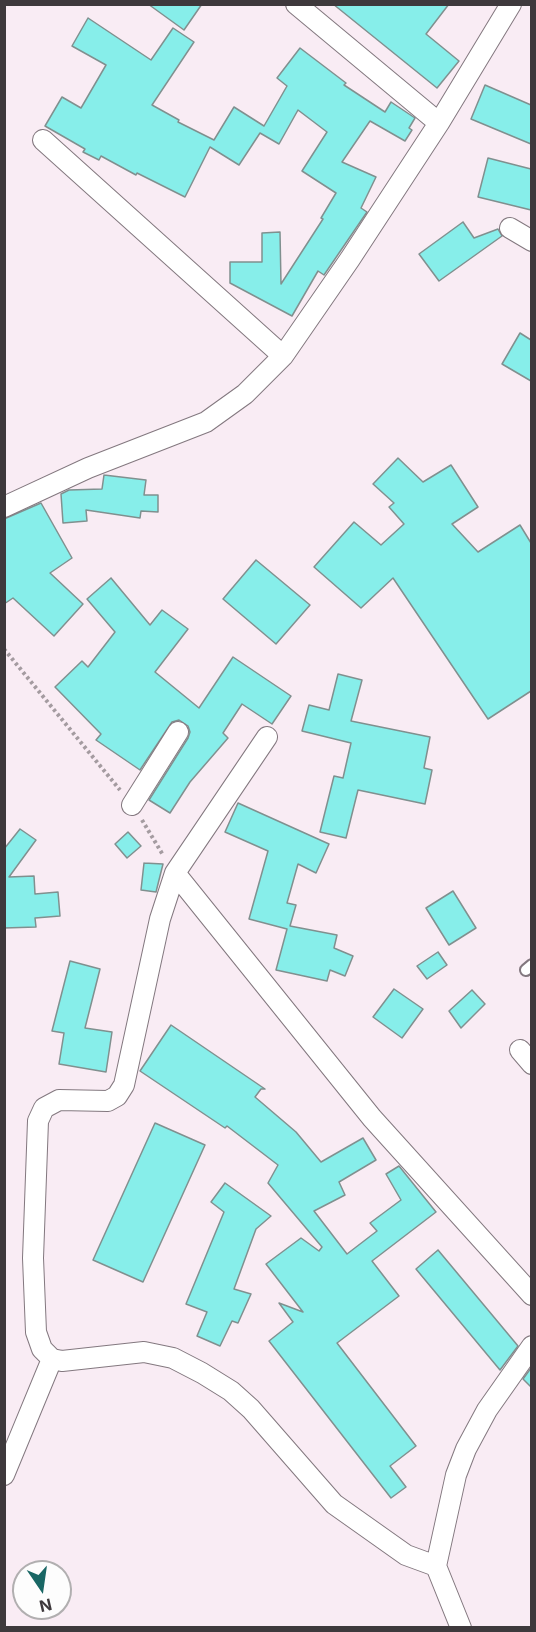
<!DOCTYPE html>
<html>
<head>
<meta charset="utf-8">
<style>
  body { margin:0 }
  #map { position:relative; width:536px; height:1632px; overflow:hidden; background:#f9ecf4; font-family:Inter,sans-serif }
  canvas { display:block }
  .frame { position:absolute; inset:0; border:6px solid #3e393c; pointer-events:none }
  .north { position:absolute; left:12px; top:1560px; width:60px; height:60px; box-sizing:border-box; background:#fdfdfd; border:2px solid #b1afb0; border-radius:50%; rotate:167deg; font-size:16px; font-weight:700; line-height:24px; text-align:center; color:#3e393c }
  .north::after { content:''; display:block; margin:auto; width:21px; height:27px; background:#196765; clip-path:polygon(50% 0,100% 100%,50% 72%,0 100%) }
</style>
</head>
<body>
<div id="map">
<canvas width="536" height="1632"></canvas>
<div class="frame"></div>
<div class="north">N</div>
</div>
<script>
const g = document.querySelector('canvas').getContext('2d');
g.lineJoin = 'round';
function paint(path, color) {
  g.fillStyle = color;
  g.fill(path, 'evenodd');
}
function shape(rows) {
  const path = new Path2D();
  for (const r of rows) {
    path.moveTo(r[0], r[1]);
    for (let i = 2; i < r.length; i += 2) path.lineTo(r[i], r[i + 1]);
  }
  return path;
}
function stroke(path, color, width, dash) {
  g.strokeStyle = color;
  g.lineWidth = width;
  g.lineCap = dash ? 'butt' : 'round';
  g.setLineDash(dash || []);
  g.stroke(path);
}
const building = shape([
  [148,4,202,4,184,30,148,4],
  [333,4,449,4,426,34,459,61,437,88,333,4],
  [88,18,151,60,173,28,194,42,152,105,179,120,178,122,214,140,234,107,264,126,287,86,277,78,300,48,346,83,344,85,385,112,391,102,415,118,409,128,412,130,405,141,370,121,342,162,376,177,361,208,367,212,324,275,318,271,292,316,230,283,230,262,262,262,262,233,280,232,281,284,323,219,321,218,336,193,302,171,327,132,298,110,279,144,260,133,239,165,210,147,185,197,137,173,136,175,101,156,99,160,83,152,85,149,45,126,62,97,81,108,106,65,72,46,88,18],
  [485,85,531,105,531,144,471,119,485,85],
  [488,158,531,169,531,210,478,197,488,158],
  [463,222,474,238,498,229,502,236,439,281,419,254,463,222],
  [520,333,531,340,531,381,502,364,520,333],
  [398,458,423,482,451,465,478,507,452,524,478,552,520,525,531,543,531,691,488,719,393,578,361,608,314,567,354,522,381,545,404,524,389,507,394,503,373,484,398,458],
  [104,475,146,480,144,495,158,495,158,512,141,511,140,518,86,510,87,521,63,523,61,494,69,490,102,489,104,475],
  [41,503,72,558,50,573,83,604,54,636,13,598,4,604,4,519,41,503],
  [256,560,310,605,276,644,223,599,256,560],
  [111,578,150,625,162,610,188,629,155,672,199,708,233,657,291,696,272,724,242,704,223,733,228,738,190,782,170,813,149,800,188,738,190,732,188,726,179,720,172,722,140,770,96,740,101,734,55,687,82,661,88,667,115,632,87,599,111,578],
  [338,674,362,680,351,721,430,737,424,768,432,770,425,804,358,790,346,838,320,832,334,776,343,778,351,743,302,731,309,705,329,710,338,674],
  [238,803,329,844,316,873,298,864,287,903,296,905,290,926,337,935,334,948,353,956,345,976,330,970,327,981,276,970,287,929,249,919,268,851,225,832,238,803],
  [20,829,36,840,9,877,34,876,35,894,58,892,60,916,35,918,36,927,4,928,4,849,20,829],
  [128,832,141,846,127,858,115,844,128,832],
  [144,863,163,864,156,892,141,890,144,863],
  [453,891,476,928,449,945,426,908,453,891],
  [438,952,447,965,427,979,417,966,438,952],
  [70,961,100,969,85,1028,112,1032,106,1072,59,1064,64,1033,52,1031,70,961],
  [394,989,423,1009,402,1038,373,1017,394,989],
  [472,990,485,1004,461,1028,449,1011,472,990],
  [171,1025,265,1089,261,1089,255,1097,296,1132,321,1162,363,1138,376,1160,339,1182,345,1195,314,1211,347,1254,377,1231,370,1223,401,1200,386,1174,399,1166,436,1212,372,1261,399,1296,337,1343,416,1446,390,1466,406,1487,391,1498,269,1341,293,1322,279,1303,303,1312,266,1264,301,1238,319,1251,322,1247,268,1183,278,1165,227,1126,225,1128,140,1071,171,1025],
  [155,1123,205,1145,143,1282,93,1260,155,1123],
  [225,1183,271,1216,256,1229,234,1289,251,1294,238,1323,232,1321,220,1346,197,1336,207,1312,186,1304,224,1212,211,1202,225,1183],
  [438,1250,518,1346,500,1370,416,1269,438,1250],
  [531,1368,531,1387,523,1379,531,1368]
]);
paint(building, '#87eeea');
stroke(building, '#80908f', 1.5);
const service = shape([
  [526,970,532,965]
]);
const minor = shape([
  [296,4,439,123],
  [43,140,283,356],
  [510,228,532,241],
  [4,507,88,468,206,422,245,394,283,356,350,259,439,123,511,4],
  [267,737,175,873,160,919,124,1085,117,1096,108,1101,59,1100,44,1108,38,1121,33,1258,36,1332,42,1349,52,1359,62,1361,144,1352,173,1358,202,1373,231,1391,251,1409,334,1504,406,1555,436,1566],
  [132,805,178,732],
  [175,873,372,1118,532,1295],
  [520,1050,532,1064],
  [4,1475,52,1359],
  [461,1628,436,1566,456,1475,466,1449,487,1410,532,1346]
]);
stroke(service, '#83787f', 14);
stroke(minor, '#83787f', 22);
stroke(shape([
  [4,649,120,790],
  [142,820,163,855]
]), '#a49ba0', 4, [3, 3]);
stroke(service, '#fff', 10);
stroke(minor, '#fff', 20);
</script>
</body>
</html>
